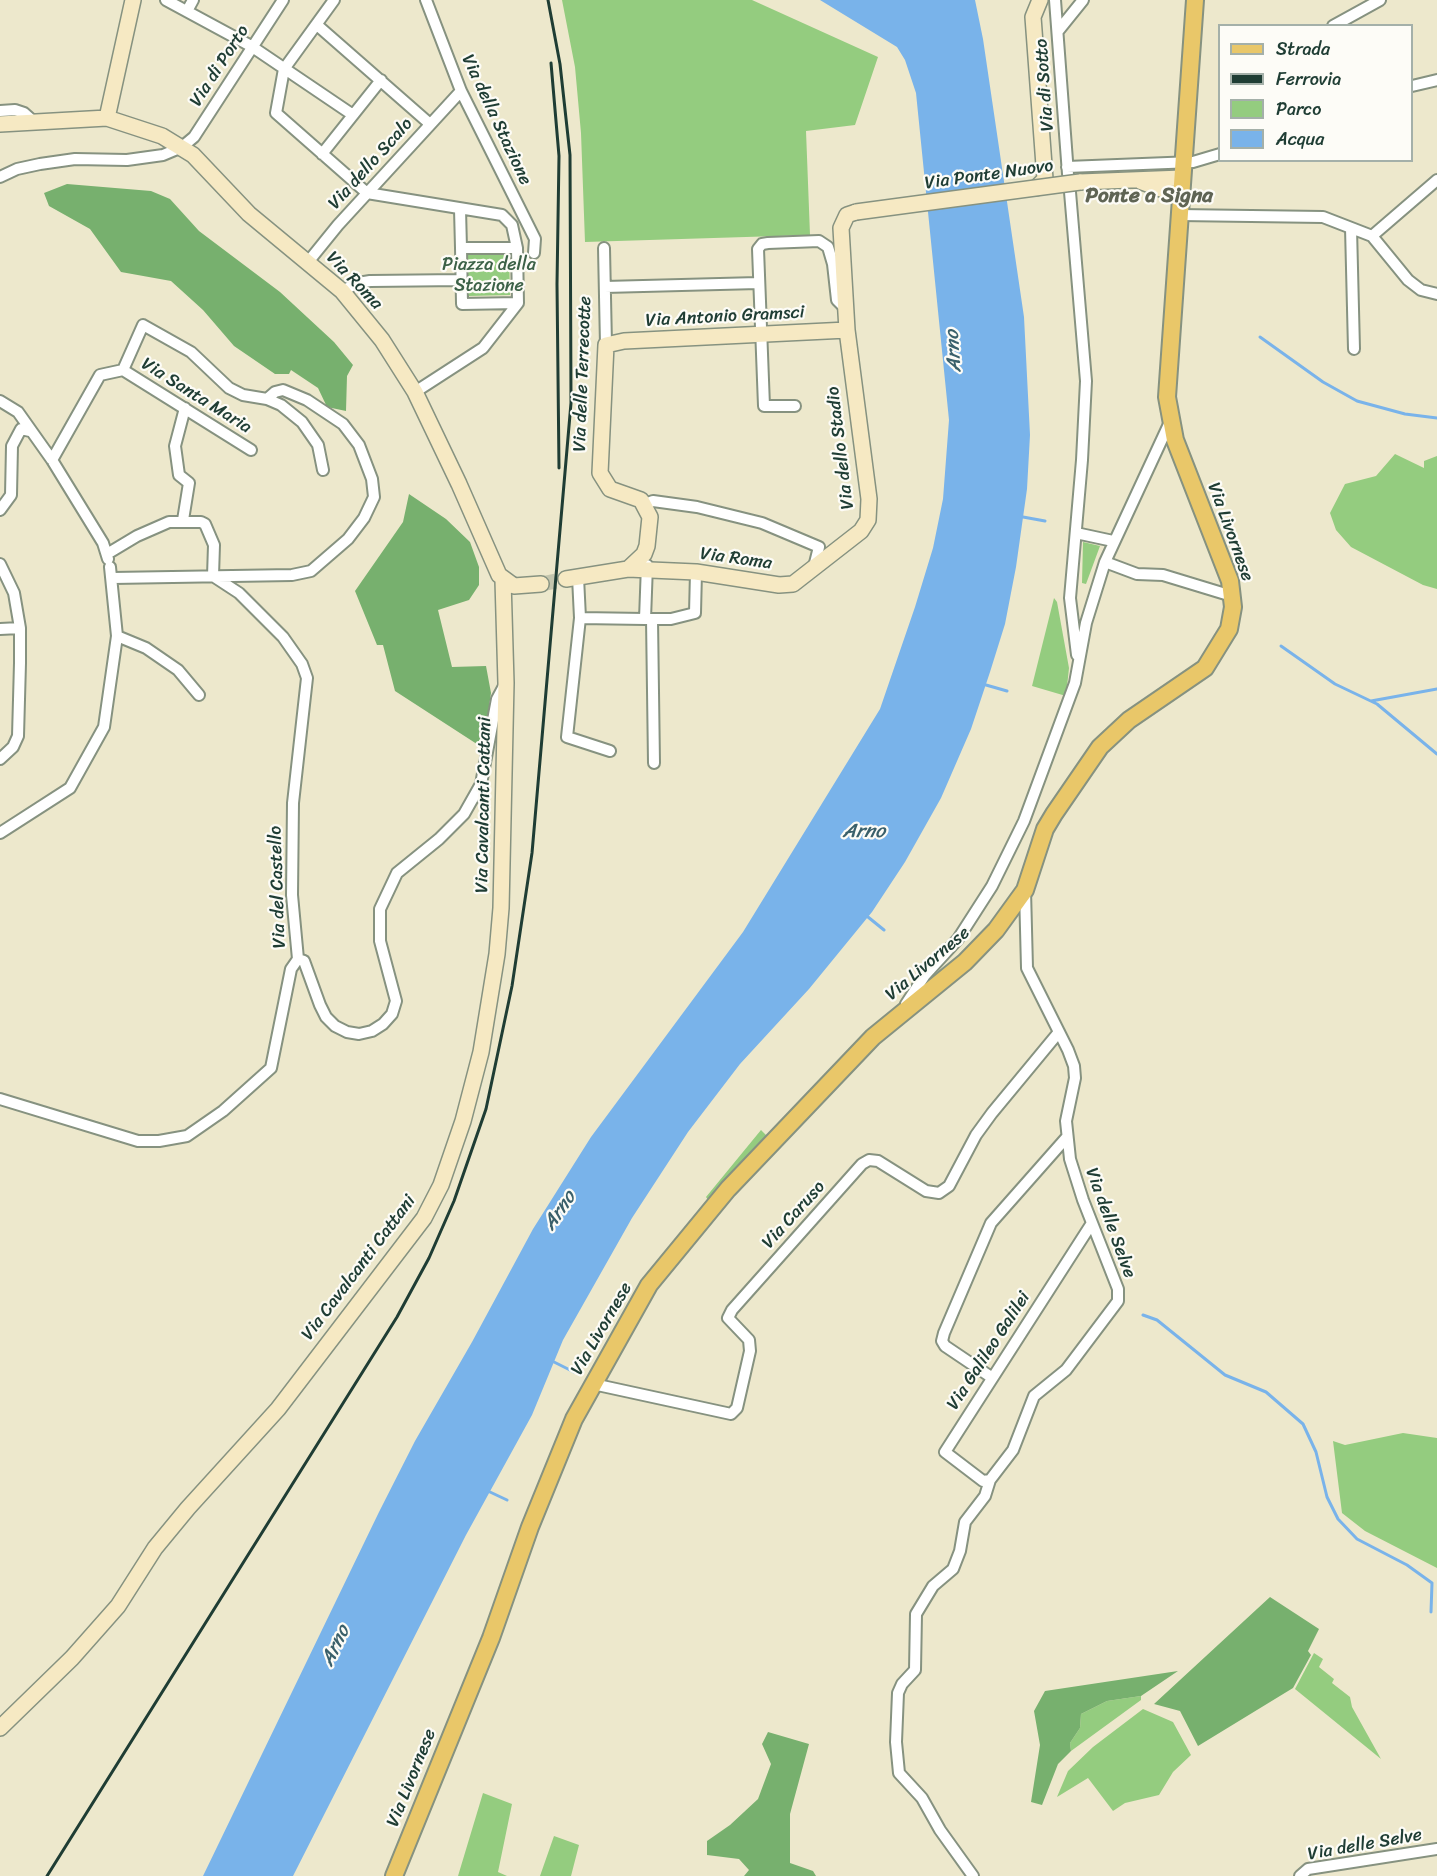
<!DOCTYPE html>
<html>
<head>
<meta charset="utf-8">
<style>
  body { margin:0 }
  #map { position:relative; width:1437px; height:1876px; overflow:hidden; background:#ede8cc; font-family:Sriracha,sans-serif }
  canvas { display:block }
  .legend { position:absolute; left:1218px; top:24px; width:195px; height:138px; box-sizing:border-box; background:#fdfcf7; border:2px solid #a4b0a9; margin:0; padding:8px 10px; list-style:none; font-size:18px; color:#1f3d34 }
  .legend li { display:flex; align-items:center; gap:12px; height:30px }
  .legend b { width:30px; border:2px solid #a4b0a9 }
</style>
</head>
<body>
<div id="map">
<canvas width="1437" height="1876"></canvas>
<ul class="legend">
<li><b style="height:8px;background:#e9c769"></b>Strada</li>
<li><b style="height:8px;background:#1f3d34"></b>Ferrovia</li>
<li><b style="height:16px;background:#94cc7f"></b>Parco</li>
<li><b style="height:16px;background:#79b3ea"></b>Acqua</li>
</ul>
</div>
<script>
const g = document.querySelector('canvas').getContext('2d');
g.lineJoin = 'round';
function paint(path, color) {
  g.fillStyle = color;
  g.fill(path, 'evenodd');
}
function shape(rows) {
  const path = new Path2D();
  for (const r of rows) {
    path.moveTo(r[0], r[1]);
    for (let i = 2; i < r.length; i += 2) path.lineTo(r[i], r[i + 1]);
  }
  return path;
}
function stroke(path, color, width, dash) {
  g.strokeStyle = color;
  g.lineWidth = width;
  g.lineCap = dash ? 'butt' : 'round';
  g.setLineDash(dash || []);
  g.stroke(path);
}
function drawText(font, color, halo, rows, align = 'center') {
  g.font = font + ' Sriracha,sans-serif';
  g.lineWidth = 4.5;
  g.setLineDash([]);
  g.textBaseline = 'middle';
  g.strokeStyle = halo;
  g.fillStyle = color;
  for (const [text, x, y, turn = 0] of rows) {
    g.save();
    g.translate(x, y);
    g.rotate((+turn || 0) * Math.PI / 180);
    g.textAlign = isNaN(turn) ? turn : align;
    if (halo) g.strokeText(text, 0, 0);
    g.fillText(text, 0, 0);
    g.restore();
  }
}
paint(shape([
  [562,0,752,0,878,57,855,125,806,131,810,235,585,242,581,133,575,67],
  [509,254,510,295,468,296,467,255],
  [1395,454,1424,468,1424,461,1437,456,1437,589,1423,585,1351,547,1336,530,1330,513,1345,484,1376,476],
  [1083,542,1100,546,1086,584,1082,583],
  [1054,598,1057,602,1069,668,1066,696,1032,686],
  [761,1130,771,1140,710,1203,706,1197],
  [1403,1433,1437,1438,1437,1568,1365,1531,1342,1513,1333,1441,1345,1445],
  [1314,1653,1323,1659,1319,1667,1334,1679,1332,1683,1350,1697,1352,1707,1381,1759,1295,1689],
  [1141,1696,1141,1700,1071,1751,1070,1743,1080,1728,1081,1714,1107,1701],
  [1143,1709,1173,1722,1191,1755,1173,1772,1159,1795,1125,1803,1113,1811,1088,1778,1057,1797,1068,1771,1093,1747],
  [483,1793,512,1804,498,1872,507,1876,458,1876],
  [554,1836,579,1845,571,1876,540,1876]
]), '#94cc7f');
paint(shape([
  [67,184,151,191,170,199,199,231,280,292,334,342,353,365,347,376,346,411,327,407,318,388,291,370,289,374,275,374,234,346,203,310,171,281,121,272,90,229,49,206,44,193],
  [409,494,446,519,470,542,479,567,479,585,469,600,438,610,452,667,486,666,491,693,483,748,395,691,383,645,377,645,355,591,403,522],
  [1270,1597,1319,1629,1308,1651,1311,1655,1293,1688,1198,1746,1180,1711,1154,1704],
  [1178,1671,1141,1696,1107,1701,1081,1714,1080,1728,1070,1743,1071,1751,1058,1764,1042,1805,1031,1802,1040,1745,1034,1711,1045,1691],
  [768,1732,809,1744,790,1814,790,1863,813,1871,816,1876,744,1876,749,1870,739,1859,707,1855,707,1841,730,1825,758,1799,771,1764,762,1744]
]), '#77b06e');
paint(shape([
  [820,0,975,0,983,39,1024,317,1030,435,1027,489,1016,567,1005,624,990,672,971,729,941,798,905,862,872,912,809,989,740,1064,688,1132,632,1218,563,1340,532,1415,466,1535,293,1876,203,1876,379,1512,415,1441,472,1342,533,1229,591,1137,743,932,880,709,915,607,933,548,943,499,949,420,916,93,905,60,897,47]
]), '#79b3ea');
stroke(shape([
  [1260,337,1323,382,1357,401,1405,414,1437,418],
  [1023,517,1045,521],
  [1281,646,1335,684,1377,704,1437,754],
  [986,685,1007,691],
  [1371,701,1437,689],
  [868,917,884,930],
  [1143,1315,1157,1320,1225,1375,1266,1392,1303,1424,1316,1452,1327,1497,1338,1519,1357,1539,1407,1565,1432,1583,1431,1612],
  [554,1362,574,1372],
  [490,1492,507,1500]
]), '#79b3ea', 3);
stroke(shape([
  [541,584,566,579]
]), '#c4c6ae', 15, [15, 8]);
const street = shape([
  [166,0,251,46,353,115],
  [334,0,284,69,276,113,367,193,502,215,512,225,517,248],
  [426,0,461,91,535,239,534,253],
  [1055,0,1068,174],
  [187,11,193,0],
  [317,25,430,124],
  [1333,26,1380,0],
  [1058,31,1083,0],
  [1412,86,1437,80],
  [0,111,15,110,24,113,33,121],
  [322,154,381,80],
  [1067,167,1193,162,1220,154],
  [0,177,17,169,40,164,75,159,127,160,163,155,182,147,194,137,283,0],
  [1070,192,1086,381,1082,460,1070,598,1077,655],
  [460,209,461,248],
  [1179,215,1323,217,1372,236,1408,280,1421,290,1437,294],
  [1351,228,1354,349],
  [1372,236,1437,180],
  [461,248,517,248,518,303,462,304,461,248],
  [604,248,606,345],
  [308,262,338,225,461,91],
  [605,287,758,283],
  [342,291,358,283,370,281,461,280],
  [123,370,143,325,191,352,229,388,243,395,267,399,281,405,302,422,318,445,323,470],
  [123,370,251,450],
  [415,392,483,348,518,303],
  [0,401,18,412,52,460,103,543,108,559],
  [795,406,764,406,758,249,762,244,768,243,819,241,828,247,833,264,837,300,845,308],
  [52,460,100,375,123,370],
  [645,504,653,501,697,507,762,523,819,547,814,567],
  [0,510,11,495,12,446,21,429,30,431],
  [183,520,189,483,179,475,175,446,185,408],
  [1076,533,1113,541],
  [107,554,137,536,169,522,201,522,205,524,214,545,213,576],
  [1105,562,1137,574,1163,575,1232,596],
  [0,564,14,593,20,628,20,663,18,736,13,747,0,759],
  [647,565,645,619,671,619,695,613,696,572],
  [213,576,239,593,283,637,302,664,307,678,293,803,292,895,298,959],
  [578,577,580,618,567,737,610,751],
  [113,578,292,575,311,571,348,539,364,518,374,497,372,479,359,445,343,424,307,400,283,390,275,392,267,399],
  [580,618,645,619],
  [652,619,654,763],
  [0,629,20,628],
  [117,636,146,648,178,670,199,695],
  [0,833,70,788,104,727,117,636,110,567],
  [298,959,304,961,320,1005,326,1017,335,1026,347,1032,359,1034,372,1031,383,1024,392,1014,396,1001,380,941,380,909,397,873,439,839,464,814,481,784,497,699,504,686],
  [906,1004,925,975,958,939,992,886,1024,821,1075,683,1086,623,1105,562,1170,422],
  [0,1099,138,1141,159,1141,187,1136,223,1111,271,1068,291,969,298,959],
  [991,1377,945,1346,942,1341,944,1333,991,1223,1067,1137],
  [593,1384,731,1414,737,1408,750,1351,749,1340,728,1318,732,1310,862,1164,869,1160,878,1161,926,1191,939,1193,949,1186,976,1135,992,1113,1059,1032],
  [990,1480,983,1481,945,1452,1092,1223],
  [973,1876,940,1830,922,1798,899,1773,896,1742,898,1693,902,1684,915,1670,916,1614,933,1586,953,1569,960,1551,965,1522,985,1496,990,1480,1013,1450,1034,1396,1066,1370,1118,1301,1118,1289,1083,1200,1070,1159,1066,1121,1075,1078,1074,1066,1068,1050,1027,968,1025,890],
  [1300,1876,1308,1869,1437,1849]
]);
const secondary = shape([
  [107,118,133,0],
  [0,124,107,118,162,136,193,155,249,214,342,291,382,340,415,392,459,484,499,575,514,586,541,584],
  [1080,182,1182,178],
  [1142,182,1180,196],
  [1036,188,1045,179,1033,17,1040,0],
  [628,569,644,554,647,546,650,517,641,500,610,489,600,473,606,345,624,341,847,330],
  [566,579,628,569,696,572,779,585,793,584,861,531,868,520,869,499,847,330,841,228,847,215,856,212],
  [0,1728,72,1658,118,1606,155,1548,188,1508,278,1409,424,1218,441,1185,463,1121,481,1052,497,954,501,908,506,683,503,580]
]);
const primary = shape([
  [394,1876,491,1638,530,1527,574,1419,649,1285,728,1189,873,1037,965,962,996,930,1025,890,1045,829,1054,814,1100,747,1129,720,1205,668,1229,629,1233,607,1230,581,1175,440,1167,397,1195,0]
]);
stroke(street, '#869280', 14);
stroke(secondary, '#869280', 18);
stroke(primary, '#869280', 20);
stroke(street, '#fff', 10);
stroke(secondary, '#f6e9c3', 15);
stroke(primary, '#e9c769', 16);
stroke(shape([
  [551,63,559,156,557,284,559,468],
  [47,1876,397,1317,429,1258,454,1201,486,1109,512,986,532,853,571,403,570,155,560,64,548,0]
]), '#1f3d34', 3);
const secondaryBridge = shape([
  [856,212,1080,182]
]);
stroke(secondaryBridge, '#869280', 18, []);
stroke(secondaryBridge, '#f6e9c3', 15);
drawText('18px', '#1f3d34', '#fdfcf7', [
  ["Via di Porto",220,66,-57],
  ["Via di Sotto",1045,85,-94],
  ["Via della Stazione",496,120,65],
  ["Via dello Scalo",371,164,-48],
  ["Via Ponte Nuovo",989,175,-8],
  ["Via Roma",354,281,46],
  ["Via Antonio Gramsci",725,317,-3],
  ["Via delle Terrecotte",583,374,-88],
  ["Via Santa Maria",196,396,32],
  ["Via dello Stadio",841,448,-97],
  ["Via Livornese",1230,532,70],
  ["Via Roma",736,559,8],
  ["Via Cavalcanti Cattani",484,805,-89],
  ["Via del Castello",278,887,-92],
  ["Via Livornese",928,964,-40],
  ["Via Caruso",794,1215,-48],
  ["Via delle Selve",1110,1223,70],
  ["Via Cavalcanti Cattani",359,1268,-53],
  ["Via Livornese",602,1329,-60],
  ["Via Galileo Galilei",989,1351,-57],
  ["Via Livornese",412,1778,-68],
  ["Via delle Selve",1365,1845,-10]
]);
drawText('18px', '#3c6147', '#fdfcf7', [
  ["Piazza della",489,265],
  ["Stazione",489,286]
]);
drawText('italic 20px', '#3a606b', '#fdfcf7', [
  ["Arno",954,351,-94],
  ["Arno",864,832],
  ["Arno",560,1211,-56],
  ["Arno",336,1646,-65]
]);
drawText('bold 21px', '#5f6454', '#fdfcf7', [
  ["Ponte a Signa",1149,197]
]);
</script>
</body>
</html>
